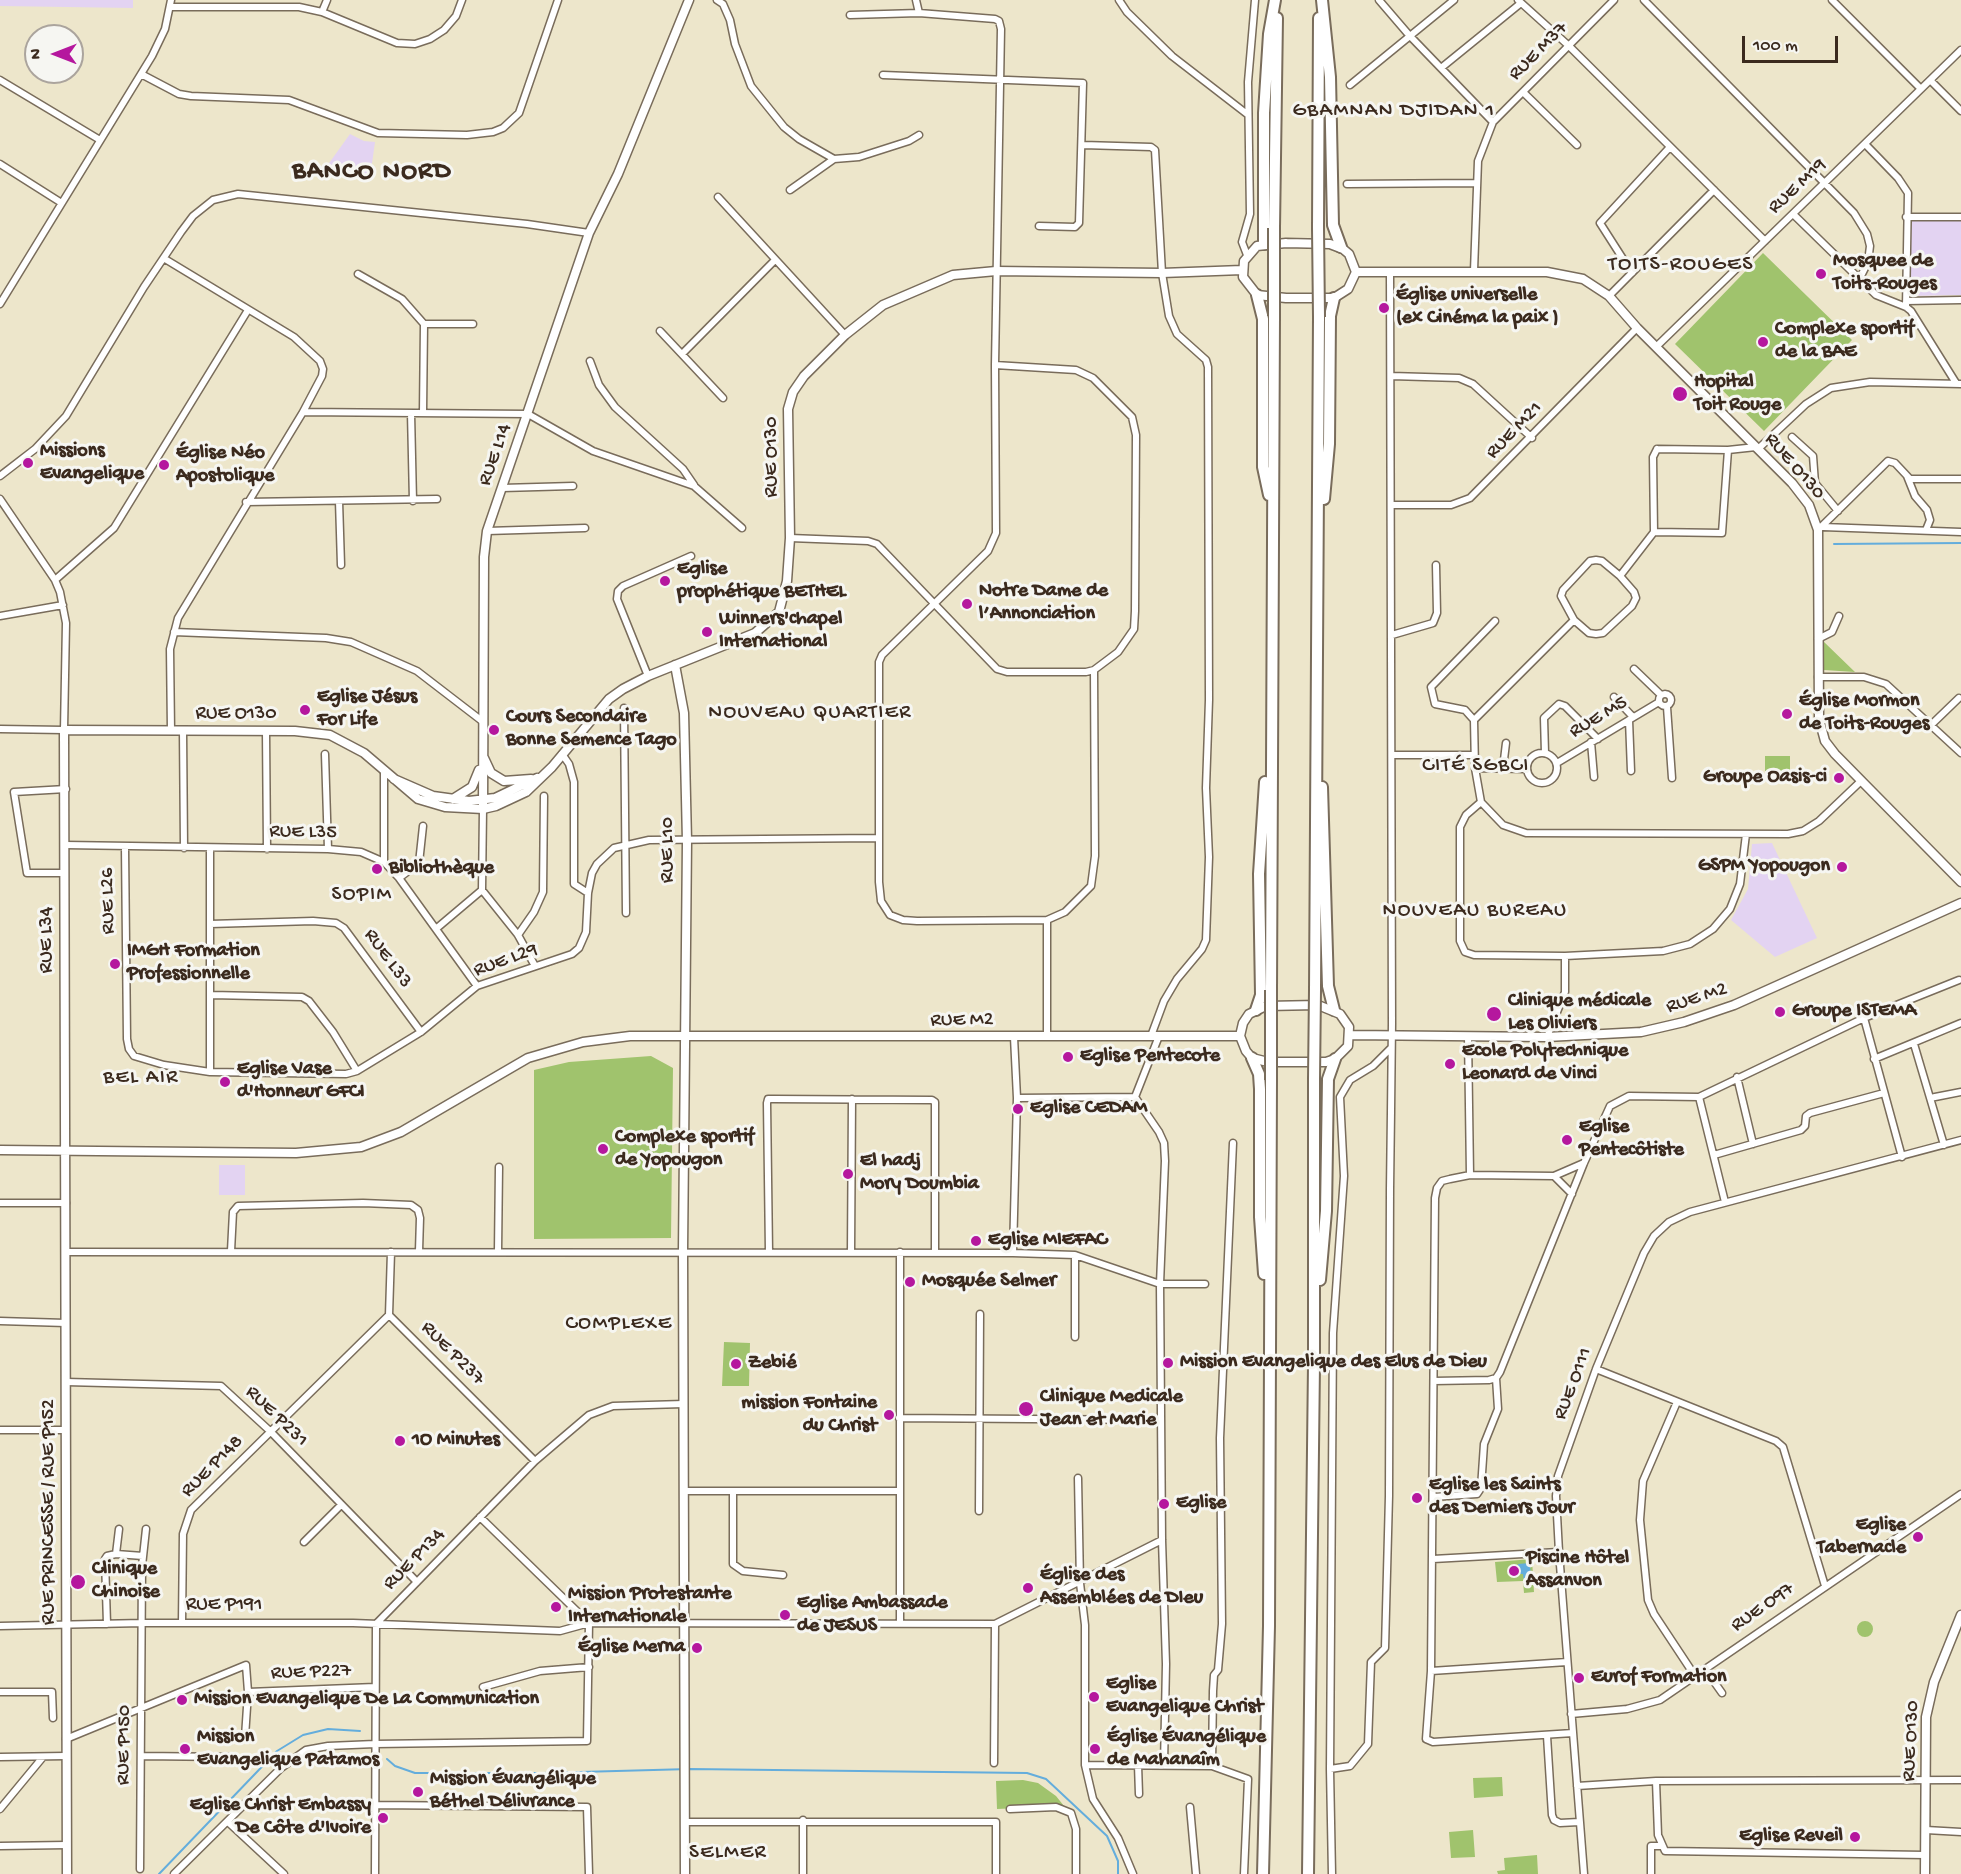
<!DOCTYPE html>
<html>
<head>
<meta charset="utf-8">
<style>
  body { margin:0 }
  #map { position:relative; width:1961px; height:1874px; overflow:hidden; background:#ede6cb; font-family:"Gochi Hand",sans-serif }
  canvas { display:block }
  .north { position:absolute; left:24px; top:24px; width:60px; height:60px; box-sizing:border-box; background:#f6f6f2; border:2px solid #aba49d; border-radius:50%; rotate:270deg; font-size:16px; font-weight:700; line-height:24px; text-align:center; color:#3b2a1e }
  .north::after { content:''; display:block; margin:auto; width:21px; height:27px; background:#b5179e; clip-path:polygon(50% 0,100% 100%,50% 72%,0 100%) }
  .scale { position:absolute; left:1742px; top:36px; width:96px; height:27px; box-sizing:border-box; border:3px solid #3b2a1e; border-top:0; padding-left:8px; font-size:18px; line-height:21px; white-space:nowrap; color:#3b2a1e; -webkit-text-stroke:4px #f6f6f2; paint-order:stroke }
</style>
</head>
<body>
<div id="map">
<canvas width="1961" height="1874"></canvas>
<div class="north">N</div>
<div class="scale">100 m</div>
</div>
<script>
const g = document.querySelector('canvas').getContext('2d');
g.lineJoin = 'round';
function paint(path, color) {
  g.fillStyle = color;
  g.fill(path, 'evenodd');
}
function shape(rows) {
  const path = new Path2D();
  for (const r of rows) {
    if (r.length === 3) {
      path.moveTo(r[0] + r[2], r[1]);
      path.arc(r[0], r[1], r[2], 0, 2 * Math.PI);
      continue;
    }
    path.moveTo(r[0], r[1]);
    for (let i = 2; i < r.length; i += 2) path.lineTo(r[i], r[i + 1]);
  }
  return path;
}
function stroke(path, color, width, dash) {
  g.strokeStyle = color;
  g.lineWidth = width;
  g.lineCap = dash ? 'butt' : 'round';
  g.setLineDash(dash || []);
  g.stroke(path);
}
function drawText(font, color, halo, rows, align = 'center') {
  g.font = font + ' "Gochi Hand",sans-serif';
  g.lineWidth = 6;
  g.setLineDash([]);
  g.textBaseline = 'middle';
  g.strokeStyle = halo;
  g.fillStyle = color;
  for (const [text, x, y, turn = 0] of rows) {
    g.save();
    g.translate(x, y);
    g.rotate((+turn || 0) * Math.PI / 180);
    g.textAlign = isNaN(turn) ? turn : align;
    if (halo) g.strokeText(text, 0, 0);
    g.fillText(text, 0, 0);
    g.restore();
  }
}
paint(shape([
  [0,0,133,0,133,8,0,6],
  [350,134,364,141,375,142,370,178,360,179,327,166],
  [1961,218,1961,295,1909,296,1910,219],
  [1772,843,1817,938,1775,957,1731,920,1748,889,1752,844],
  [219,1165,245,1165,245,1195,219,1195]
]), '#e3d3f2');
paint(shape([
  [1763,253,1852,340,1764,431,1675,344],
  [1824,642,1855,672,1824,670],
  [1765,756,1790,756,1790,771,1765,771],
  [651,1056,673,1068,671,1238,534,1239,534,1070,569,1062],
  [724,1342,750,1343,749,1386,722,1386],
  [1532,1559,1534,1592,1524,1593,1523,1581,1497,1582,1495,1562],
  [1865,1629,8],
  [1502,1777,1503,1796,1474,1798,1473,1778],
  [1023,1780,1038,1783,1056,1796,1064,1806,997,1809,996,1781],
  [1473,1830,1475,1857,1451,1858,1449,1832],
  [1537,1855,1538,1874,1498,1874,1497,1871,1505,1870,1504,1858]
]), '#a0c36d');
paint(shape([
  [1530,1563,1531,1582,1524,1583,1523,1574,1519,1574,1518,1564]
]), '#64addc');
stroke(shape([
  [1834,544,1961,543],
  [387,1759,395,1766,415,1773,543,1773,690,1769,1027,1773,1046,1779,1107,1836,1118,1861,1118,1874],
  [159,1874,277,1751,303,1735,328,1729,360,1731]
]), '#64addc', 2);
const street = shape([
  [717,0,723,4,730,20,735,44,751,86,784,127,799,139,834,159,859,157,909,141,919,135],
  [916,0,919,13,995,19,999,21,1001,29,995,365,996,533,988,551,882,655,879,662,879,882,881,901,890,915,903,920,917,921,1047,920,1065,912,1091,886,1095,856,1094,670],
  [1119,0,1127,12,1172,56,1247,114],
  [1379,0,1409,35,1493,122],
  [1518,0,1569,46,1765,241],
  [1644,0,1854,213,1867,234,1870,246,1868,262,1859,280],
  [1832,0,1921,89],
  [172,7,299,7,322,12,397,43,415,44,430,39,444,30,456,16,462,0],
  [322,12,327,0],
  [850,15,919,13],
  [1441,68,1521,3],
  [141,74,179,94,191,96,289,100,378,133,467,135,493,132,503,128,519,113,558,0],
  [883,75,1083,83,1079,223,1075,227,1039,226],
  [0,80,100,140],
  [1931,81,1961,111],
  [1350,85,1454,0],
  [1523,92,1577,145],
  [1083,145,1151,147,1155,150,1162,273,1169,316,1177,334,1206,360,1208,367,1209,700,1206,788,1209,857,1206,940,1202,949,1177,979,1164,1001,1151,1036],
  [1866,145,1898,178,1908,193,1906,307],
  [0,164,60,202],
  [1347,184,1477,183],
  [790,190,834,159],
  [718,197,845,335],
  [1793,214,1876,295,1906,307,1911,311,1956,383],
  [1906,217,1961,217],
  [1247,255,1242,242,1250,214,1248,82,1255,0],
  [165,259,294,337,320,361,323,369,322,376,303,412,178,618,170,649,171,731],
  [1474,271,1478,161,1493,122,1614,0],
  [1390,272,1392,1023,1391,1112,1390,1189,1389,1496,1385,1648,1371,1662,1368,1744,1350,1766,1330,1769,1333,1333,1344,1176,1340,1097,1350,1080,1373,1066,1391,1048],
  [1632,273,1600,223,1670,147],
  [358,274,402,299,424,324,423,412],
  [1609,296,1714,190],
  [1906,301,1961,300],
  [0,304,152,56,165,29,171,0],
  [424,324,473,324],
  [660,331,723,398],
  [1656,347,1961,50],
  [683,353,775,260],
  [590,361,599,385,615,407,683,469,694,485],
  [1391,376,1459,378,1473,384,1532,438],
  [303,412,528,414,593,451,694,486,742,528],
  [411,413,413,501],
  [1792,437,1813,456,1815,483,1838,511],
  [1657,449,1728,450,1722,533,1654,532,1653,457,1657,449],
  [1758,449,1806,404,1831,388,1870,382,1961,384],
  [1728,450,1756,447],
  [0,476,35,449,66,416,144,287,181,232,193,216,213,200,238,194,527,224,589,233],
  [1907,476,1915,496,1927,510,1930,520,1926,530],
  [502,488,573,486],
  [0,499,55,580,60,592,66,623,64,730,0,729],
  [339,501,341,565],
  [246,502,437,499],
  [1392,505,1451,505,1470,498,1637,328],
  [1823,527,1961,532],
  [1818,530,1888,461,1895,463,1910,479,1961,479],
  [487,531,585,528],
  [790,538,868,541,877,544,997,669,1007,672,1086,672,1094,670,1118,652,1134,629,1135,611,1136,435,1132,417,1093,378,1076,370,995,365],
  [1596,560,1602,561,1620,576,1634,592,1636,598,1632,606,1603,633,1596,634,1589,633,1574,620,1561,596,1563,590,1590,561,1596,560],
  [1620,576,1654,532],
  [55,580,114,528,248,310],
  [0,616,63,605],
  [1574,620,1474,720,1475,768,1481,802,1503,825,1526,833,1788,834,1803,831,1819,821,1861,781],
  [174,632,326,638,351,642,417,671,482,721],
  [1392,635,1433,623,1437,613,1436,565],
  [1818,639,1832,632,1839,616],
  [1634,669,1661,695],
  [648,676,617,599,618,591,623,586,691,556],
  [1818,677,1864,677,1886,684,1961,753],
  [1665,700,6],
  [1614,697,1633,717],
  [1667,707,1672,778],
  [624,708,626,913],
  [1474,720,1465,710,1435,704,1431,687,1495,621],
  [1629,720,1631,771],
  [1931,725,1959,698],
  [183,731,184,848],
  [266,732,267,849],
  [1591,742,1594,777],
  [1542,768,15],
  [1545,753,1544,718,1559,704,1565,706,1598,739],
  [325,754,328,849],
  [562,754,569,764,574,782,574,884,588,893],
  [1392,755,1474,755],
  [1557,763,1659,702],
  [1475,768,1526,769],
  [1503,768,1506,743],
  [384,770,384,862],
  [1481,802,1466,815,1460,827,1460,941,1465,952,1474,955,1565,956,1663,951,1690,944,1713,929,1730,909,1740,884,1746,834],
  [65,845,328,849,361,852,384,862,399,878,477,986],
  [125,847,127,1039,129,1049,134,1056,164,1065,210,1072,346,1074,357,1071,421,1032,477,986,572,954,579,948,586,932,588,893,592,873,597,864,614,848,649,840,878,838],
  [64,873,27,873,14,792,66,789],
  [399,878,419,863,423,826],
  [482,890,518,935,535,966],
  [210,924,313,921,336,923,344,928,421,1032],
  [437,928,482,890,483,809],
  [518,935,534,912,543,892,544,796],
  [211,995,302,997,309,1001,333,1032,357,1071],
  [1864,1018,1902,1157],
  [1047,1036,1047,920],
  [1468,1036,1470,1175],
  [1547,1037,1565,992,1565,956],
  [1914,1044,1944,1145],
  [1874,1059,1961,1023],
  [210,1072,210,848],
  [1737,1077,1753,1144],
  [1135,1097,1159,1132,1164,1143,1165,1161,1160,1284,1162,1540,1166,1664,1164,1765],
  [1135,1097,1159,1036],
  [1699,1097,1725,1202],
  [1017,1098,1135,1097],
  [1930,1098,1961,1092],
  [1233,1143,1220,1438,1222,1624,1218,1670,1214,1675,1213,1691,1212,1766,1248,1779,1244,1874],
  [1714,1155,1801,1130,1805,1126,1806,1116,1810,1113,1884,1093],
  [1554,1176,1572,1194],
  [0,1203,66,1203],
  [231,1251,233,1212,238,1206,363,1203,411,1205,418,1210,420,1218,419,1251],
  [498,1251,499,1167],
  [66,1252,1013,1253,1075,1255,1160,1284,1205,1284],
  [391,1252,389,1315,535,1461],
  [769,1252,767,1103,768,1099,774,1099,932,1100,935,1102,935,1252],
  [851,1252,852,1099],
  [900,1252,900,1622],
  [1013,1253,1017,1098,1014,1037],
  [1075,1255,1075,1337],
  [0,1321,66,1323],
  [1596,1369,1776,1441,1783,1447,1825,1586],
  [1434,1381,1489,1380,1496,1378,1500,1372,1584,1163,1610,1106,1629,1096,1699,1097,1864,1018,1959,980],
  [66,1382,221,1386,271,1432,417,1582],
  [1677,1402,1643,1481,1640,1520,1648,1600,1654,1614,1695,1676],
  [899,1418,1160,1420],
  [0,1430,65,1430],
  [1078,1478,1080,1583,1085,1625,1085,1765,1093,1799,1118,1838,1133,1874],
  [686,1491,898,1491],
  [733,1491,733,1564,743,1571,783,1575],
  [1433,1497,1477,1494,1481,1488,1484,1444,1498,1409,1496,1378],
  [979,1511,980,1314],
  [304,1542,341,1505],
  [116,1554,119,1529],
  [1433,1559,1559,1552],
  [182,1623,183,1534,191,1510,389,1315],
  [107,1624,105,1559,107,1556,116,1554,143,1556],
  [0,1626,143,1623,353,1623,560,1631,589,1623,995,1624,1162,1540],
  [1705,1669,1722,1693],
  [1431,1671,1567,1662],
  [483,1687,540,1671,589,1667],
  [0,1692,52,1692,53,1718],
  [248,1692,375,1687],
  [1571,1714,1627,1709,1660,1700,1961,1494],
  [1573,1733,1433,1742,1426,1739,1431,1671,1435,1198,1437,1188,1442,1181,1450,1179,1470,1175,1554,1176,1584,1163],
  [1547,1736,1552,1815,1554,1820,1560,1823,1579,1822],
  [66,1739,246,1665,248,1692,245,1737],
  [141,1756,229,1757],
  [0,1757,66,1756],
  [994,1763,995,1624],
  [1085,1765,1212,1766],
  [1138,1765,1139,1794],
  [1330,1769,1332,1874],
  [1656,1781,1658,1835,1665,1851,1925,1855],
  [1577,1786,1656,1781,1961,1780],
  [376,1805,587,1807,589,1874],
  [1190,1807,1196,1874],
  [0,1809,43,1757],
  [1010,1809,1056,1807,1071,1813,1076,1829,1076,1874],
  [803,1820,803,1874],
  [228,1822,284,1874],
  [685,1822,996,1822,996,1874],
  [1926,1830,1961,1832],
  [0,1846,67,1845],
  [140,1869,142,1566,146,1529],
  [174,1874,281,1768,306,1750,328,1746,375,1744,587,1741,589,1623,480,1517],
  [375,1874,376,1624,535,1461,589,1415,613,1406,684,1404],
  [1584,1874,1559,1552,1556,1496,1558,1476,1596,1369,1644,1253,1654,1236,1669,1222,1690,1212,1961,1140],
  [1651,1874,1651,1846,1660,1846]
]);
const secondary = shape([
  [1286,243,1330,244,1343,249,1349,254,1356,272,1348,289,1334,298,1286,298,1257,295,1243,277,1244,261,1257,246,1286,243],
  [1356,272,1547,272,1583,279,1609,296,1637,328,1792,483,1809,505,1818,530,1819,719,1825,741,1835,754,1961,882],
  [675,665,684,713,687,841,683,1251,685,1874],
  [484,758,491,773,504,781,531,779],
  [394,779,433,796,469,801,495,798,537,778],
  [453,799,472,787,479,770],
  [483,809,484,557,487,531,589,233,618,174,689,0],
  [1318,1005,1340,1014,1349,1027,1348,1046,1335,1059,1326,1062,1268,1062,1252,1058,1246,1051,1240,1036,1243,1023,1249,1014,1266,1006,1318,1005],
  [1351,1035,1547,1037,1641,1032,1684,1022,1734,1005,1961,903],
  [0,1150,296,1153,361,1147,401,1132,528,1058,583,1042,630,1036,1240,1036],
  [67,1874,64,730,295,731,330,735,364,753,418,799,445,807,483,809,496,806,526,792,552,767,609,699,623,689,648,676,755,633,779,612,787,581,790,538,788,409,793,392,804,376,845,335,883,305,953,275,996,271,1162,273,1242,270],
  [1925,1874,1926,1717,1934,1682,1961,1615]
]);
const highway = shape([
  [1322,0,1330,77,1333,225,1341,247],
  [1274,228,1277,18],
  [1318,228,1319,18],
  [1264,244,1264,113,1269,34,1275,0],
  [1257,295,1263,319,1263,467,1269,495],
  [1324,499,1329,444,1330,316,1334,298],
  [1322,787,1328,986,1334,1010],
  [1271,990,1274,316],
  [1315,990,1319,317],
  [1256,1010,1261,995,1259,874,1265,782],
  [1252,1058,1259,1074,1260,1089,1260,1217,1264,1274],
  [1320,1280,1326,1211,1328,1079,1335,1059],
  [1263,1874,1269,1626,1271,1080],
  [1308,1874,1314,1364,1314,1079]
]);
stroke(street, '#796c5b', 9);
stroke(secondary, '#796c5b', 11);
stroke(highway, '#796c5b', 14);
stroke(street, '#fff', 6);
stroke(secondary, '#fff', 8);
stroke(highway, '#fff', 10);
const highwayBridge = shape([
  [1318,228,1319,317],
  [1274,316,1274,228],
  [1314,1079,1315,990],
  [1271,1080,1271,990]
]);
stroke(highwayBridge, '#796c5b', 14, []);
stroke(highwayBridge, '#fff', 10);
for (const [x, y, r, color] of [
  [1821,274,6,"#b5179e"],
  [1384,308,6,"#b5179e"],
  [1763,342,6,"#b5179e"],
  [1680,394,8,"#b5179e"],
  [28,463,6,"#b5179e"],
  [164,465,6,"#b5179e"],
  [665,581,6,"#b5179e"],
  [967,604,6,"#b5179e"],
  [707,632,6,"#b5179e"],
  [305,710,6,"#b5179e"],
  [1787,714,6,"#b5179e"],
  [494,730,6,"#b5179e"],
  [1839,778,6,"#b5179e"],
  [1842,867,6,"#b5179e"],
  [377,869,6,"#b5179e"],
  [115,964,6,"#b5179e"],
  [1780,1012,6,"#b5179e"],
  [1494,1014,8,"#b5179e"],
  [1068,1057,6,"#b5179e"],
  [1450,1064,6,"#b5179e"],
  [225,1082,6,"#b5179e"],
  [1018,1109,6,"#b5179e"],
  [1567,1140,6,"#b5179e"],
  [603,1149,6,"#b5179e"],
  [848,1174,6,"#b5179e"],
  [976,1241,6,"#b5179e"],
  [910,1282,6,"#b5179e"],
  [1168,1363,6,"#b5179e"],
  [736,1364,6,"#b5179e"],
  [1026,1409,8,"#b5179e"],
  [889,1415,6,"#b5179e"],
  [400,1441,6,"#b5179e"],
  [1417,1498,6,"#b5179e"],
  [1164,1504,6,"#b5179e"],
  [1918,1537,6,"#b5179e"],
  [1514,1571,6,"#b5179e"],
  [78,1582,8,"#b5179e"],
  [1028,1588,6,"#b5179e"],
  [556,1607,6,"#b5179e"],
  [785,1615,6,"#b5179e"],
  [697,1648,6,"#b5179e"],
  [1579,1678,6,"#b5179e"],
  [1094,1697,6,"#b5179e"],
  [182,1700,6,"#b5179e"],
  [185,1749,6,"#b5179e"],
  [1095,1749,6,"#b5179e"],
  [418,1792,6,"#b5179e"],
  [383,1818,6,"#b5179e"],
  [1855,1837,6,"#b5179e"]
]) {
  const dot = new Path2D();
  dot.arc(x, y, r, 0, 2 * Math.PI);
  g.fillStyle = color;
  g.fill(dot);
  stroke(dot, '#f6f6f2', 2);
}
drawText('20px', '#3b2a1e', '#f6f6f2', [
  ["RUE M37",1539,52,-45],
  ["RUE M19",1798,187,-43],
  ["RUE M21",1515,431,-46],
  ["RUE L14",496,455,-70],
  ["RUE O130",773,457,-90],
  ["RUE O130",1794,467,49],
  ["RUE O130",236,715],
  ["RUE M5",1599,718,-31],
  ["RUE L35",303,833,1],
  ["RUE L10",669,850,-90],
  ["RUE L26",109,901,-91],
  ["RUE L34",48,940,-90],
  ["RUE L33",387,959,54],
  ["RUE L29",506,961,-20],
  ["RUE M2",1697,999,-18],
  ["RUE M2",962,1021,-1],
  ["RUE P237",452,1354,45],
  ["RUE O111",1574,1384,-69],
  ["RUE P231",276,1417,44],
  ["RUE P148",213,1467,-45],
  ["RUE PRINCESSE / RUE P152",50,1512,-90],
  ["RUE P134",415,1560,-45],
  ["RUE P191",224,1606],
  ["RUE O97",1763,1608,-35],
  ["RUE P227",311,1673,-2],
  ["RUE O130",1912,1741,-87],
  ["RUE P150",125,1745,-89]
]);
drawText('bold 20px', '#3b2a1e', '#f6f6f2', [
  ["Mosquee de",1833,262],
  ["Toits-Rouges",1833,285],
  ["Église universelle",1396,296],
  ["(ex Cinéma la paix )",1396,319],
  ["Complexe sportif",1775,330],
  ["de la BAE",1775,353],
  ["Hopital",1694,383],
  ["Toit Rouge",1694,406],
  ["Missions",40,452],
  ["Evangelique",40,475],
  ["Église Néo",176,454],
  ["Apostolique",176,477],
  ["Eglise",677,570],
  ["prophétique BETHEL",677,593],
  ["Notre Dame de",979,592],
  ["l’Annonciation",979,615],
  ["Winners'chapel",719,620],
  ["International",719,643],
  ["Eglise Jésus",317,698],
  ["For Life",317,721],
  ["Église Mormon",1799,702],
  ["de Toits-Rouges",1799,725],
  ["Cours Secondaire",506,718],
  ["Bonne Semence Tago",506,741],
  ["Groupe Oasis-ci",1827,778,"right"],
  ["GSPM Yopougon",1830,867,"right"],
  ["Bibliothèque",389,869],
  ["IMGH Formation",127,952],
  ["Professionnelle",127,975],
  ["Clinique médicale",1508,1002],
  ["Les Oliviers",1508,1025],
  ["Groupe ISTEMA",1792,1012],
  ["Ecole Polytechnique",1462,1052],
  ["Leonard de Vinci",1462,1075],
  ["Eglise Pentecote",1080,1057],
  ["Eglise Vase",237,1070],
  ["d'Honneur GFCI",237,1093],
  ["Eglise CEDAM",1030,1109],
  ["Eglise",1579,1128],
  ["Pentecôtiste",1579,1151],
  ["Complexe sportif",615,1138],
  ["de Yopougon",615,1161],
  ["El hadj",860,1162],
  ["Mory Doumbia",860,1185],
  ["Eglise MIEFAC",988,1241],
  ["Mosquée Selmer",922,1282],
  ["Mission Evangelique des Elus de Dieu",1180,1363],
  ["Zebié",748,1364],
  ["Clinique Medicale",1040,1398],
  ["Jean et Marie",1040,1421],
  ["mission Fontaine",877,1404,"right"],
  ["du Christ",877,1427,"right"],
  ["1O Minutes",412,1441],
  ["Eglise les Saints",1429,1486],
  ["des Derniers Jour",1429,1509],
  ["Eglise",1176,1504],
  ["Eglise",1906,1526,"right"],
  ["Tabernacle",1906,1549,"right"],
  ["Piscine Hôtel",1526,1559],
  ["Assanvon",1526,1582],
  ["Clinique",92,1570],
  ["Chinoise",92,1593],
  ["Église des",1040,1576],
  ["Assemblées de DIeu",1040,1599],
  ["Mission Protestante",568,1595],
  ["Internationale",568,1618],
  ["Eglise Ambassade",797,1604],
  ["de JESUS",797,1627],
  ["Église Merna",685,1648,"right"],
  ["Eurof Formation",1591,1678],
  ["Eglise",1106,1685],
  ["Evangelique Christ",1106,1708],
  ["Mission Evangelique De La Communication",194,1700],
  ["Mission",197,1738],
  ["Evangelique Patamos",197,1761],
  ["Église Évangélique",1107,1738],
  ["de Mahanaîm",1107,1761],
  ["Mission Évangélique",430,1780],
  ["Béthel Délivrance",430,1803],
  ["Eglise Christ Embassy",371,1806,"right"],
  ["De Côte d'Ivoire",371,1829,"right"],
  ["Eglise Reveil",1843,1837,"right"]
], 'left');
g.letterSpacing = '1.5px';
drawText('21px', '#3b2a1e', '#f6f6f2', [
  ["GBAMNAN DJIDAN 1",1394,112],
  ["NOUVEAU QUARTIER",810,714],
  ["CITÉ SGBCI",1476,767],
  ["SOPIM",362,896],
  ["NOUVEAU BUREAU",1475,912],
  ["BEL AIR",141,1079],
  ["COMPLEXE",619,1325],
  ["SELMER",728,1854]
]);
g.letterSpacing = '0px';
g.letterSpacing = '1.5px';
drawText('22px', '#3b2a1e', '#f6f6f2', [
  ["TOITS-ROUGES",1681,266]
]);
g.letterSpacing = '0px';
g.letterSpacing = '1.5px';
drawText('bold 26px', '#3b2a1e', '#f6f6f2', [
  ["BANCO NORD",372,173]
]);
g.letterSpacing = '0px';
</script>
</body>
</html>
